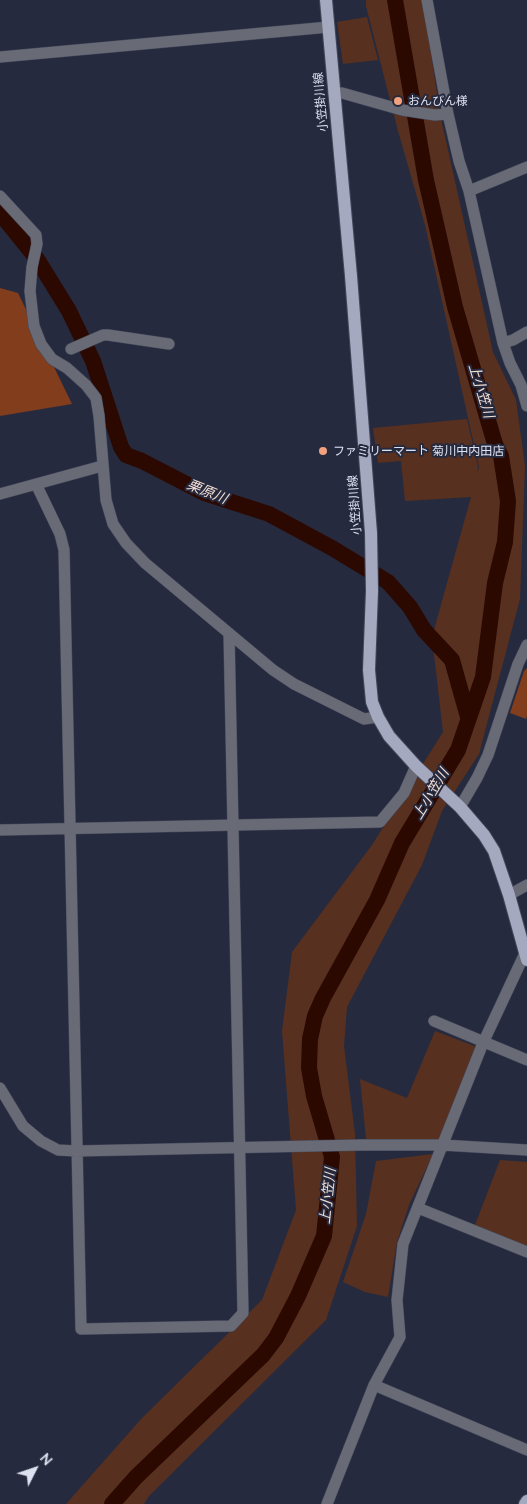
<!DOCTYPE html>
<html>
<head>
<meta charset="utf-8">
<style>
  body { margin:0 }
  #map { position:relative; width:527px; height:1504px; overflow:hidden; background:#262a3e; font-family:Mulish,sans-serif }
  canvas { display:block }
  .north { position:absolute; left:10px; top:1444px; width:50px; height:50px; -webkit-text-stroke:4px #262a3e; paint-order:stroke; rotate:49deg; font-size:14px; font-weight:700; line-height:20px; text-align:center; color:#dee1ef }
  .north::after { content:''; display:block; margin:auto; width:18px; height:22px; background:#dee1ef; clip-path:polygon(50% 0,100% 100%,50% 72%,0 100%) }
</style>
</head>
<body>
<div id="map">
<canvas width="527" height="1504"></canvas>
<div class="north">N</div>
</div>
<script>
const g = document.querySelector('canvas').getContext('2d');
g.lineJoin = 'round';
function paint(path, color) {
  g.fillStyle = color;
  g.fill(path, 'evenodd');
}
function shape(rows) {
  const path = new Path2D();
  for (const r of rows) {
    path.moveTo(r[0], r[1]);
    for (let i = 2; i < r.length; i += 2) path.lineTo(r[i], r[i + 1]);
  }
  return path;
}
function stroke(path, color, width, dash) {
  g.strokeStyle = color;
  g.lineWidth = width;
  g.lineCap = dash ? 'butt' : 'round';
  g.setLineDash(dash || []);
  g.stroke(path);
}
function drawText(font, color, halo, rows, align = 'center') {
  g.font = font + ' Mulish,"Noto Sans JP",sans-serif';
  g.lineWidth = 4;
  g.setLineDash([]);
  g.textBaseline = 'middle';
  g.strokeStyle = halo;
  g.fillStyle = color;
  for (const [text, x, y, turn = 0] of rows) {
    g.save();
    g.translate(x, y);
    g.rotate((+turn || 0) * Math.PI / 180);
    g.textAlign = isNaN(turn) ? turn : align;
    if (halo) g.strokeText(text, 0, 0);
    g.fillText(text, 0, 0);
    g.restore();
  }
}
paint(shape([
  [366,0,423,0,440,114,493,352,516,400,525,466,520,599,479,754,442,811,422,865,347,1007,344,1046,355,1134,357,1226,326,1320,149,1496,144,1504,66,1504,142,1418,262,1300,296,1210,282,1031,292,952,372,845,443,732,432,637,471,497,405,501,401,461,378,463,373,428,467,419,478,467,477,475,479,467,425,225,398,131,366,6],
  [367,17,378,60,343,64,337,22],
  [435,1031,477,1047,441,1141,366,1139,360,1079,407,1098],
  [433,1154,409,1205,397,1242,388,1297,365,1292,343,1282,366,1214,376,1161],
  [500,1160,527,1162,527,1247,475,1225]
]), '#58301f');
paint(shape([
  [0,288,18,293,72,404,0,416],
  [527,668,527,716,526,719,510,713,524,671]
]), '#823d1d');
stroke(shape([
  [0,213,37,259,69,311,93,361,121,447,126,455,142,461,204,493,269,514,332,548,388,582,410,607,424,630,452,660,468,717],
  [112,1504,136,1477,263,1355,276,1338,298,1296,324,1236,332,1157,314,1096,309,1068,310,1039,315,1016,323,998,377,900,402,843,458,750,483,677,495,583,505,542,508,501,501,456,495,444,455,307,426,180,395,0]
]), '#2c0900', 16);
const minor = shape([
  [427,0,448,114,459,161,469,191,503,343,510,363,521,385,527,406],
  [0,57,329,27],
  [334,94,342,93,402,110,435,115,448,114],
  [469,191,527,167],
  [0,196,36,235,37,244,32,267,30,291,34,326,41,344,52,359,67,368,86,385,96,398,99,416,106,500,113,524,126,543,145,563,273,670,294,684,364,719,378,717],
  [503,343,513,340,527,332],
  [71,349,103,335,108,335,169,344],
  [36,484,60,534,64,550,81,1329,231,1326,243,1313,229,633],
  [0,494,102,466],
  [460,807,477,778,488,755,518,664,527,645],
  [0,830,380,822,404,793,416,766],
  [509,895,527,885],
  [434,1021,527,1060],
  [0,1088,23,1126,41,1141,58,1150,76,1151,361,1145,442,1145,527,1150],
  [418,1208,527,1252],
  [374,1385,527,1450],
  [327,1504,374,1385,400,1337,397,1300,403,1244,483,1043,525,953]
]);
const major = shape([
  [326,0,351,276,371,533,372,591,369,670,372,702,378,717,389,736,416,766,460,807,484,835,494,851,509,895,527,960],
  [525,1504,527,1501]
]);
stroke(minor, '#43475a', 12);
stroke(major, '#43475a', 14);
stroke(minor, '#686a75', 11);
stroke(major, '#a4a9bf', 12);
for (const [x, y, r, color] of [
  [398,101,5,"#f2a17e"],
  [323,451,5,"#f2a17e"]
]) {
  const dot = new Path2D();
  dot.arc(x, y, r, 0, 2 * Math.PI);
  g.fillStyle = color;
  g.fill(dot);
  stroke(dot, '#262a3e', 2);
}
drawText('12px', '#dee1ef', '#262a3e', [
  ["おんびん様",408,101],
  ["ファミリーマート 菊川中内田店",333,451]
], 'left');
drawText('12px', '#dee1ef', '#262a3e', [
  ["小笠掛川線",321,102,-95],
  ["小笠掛川線",355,505,-94]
]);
drawText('italic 14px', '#f4ded5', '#262a3e', [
  ["上小笠川",481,391,73],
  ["栗原川",207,492,22],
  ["上小笠川",431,794,-59],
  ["上小笠川",328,1196,-84]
]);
</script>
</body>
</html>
